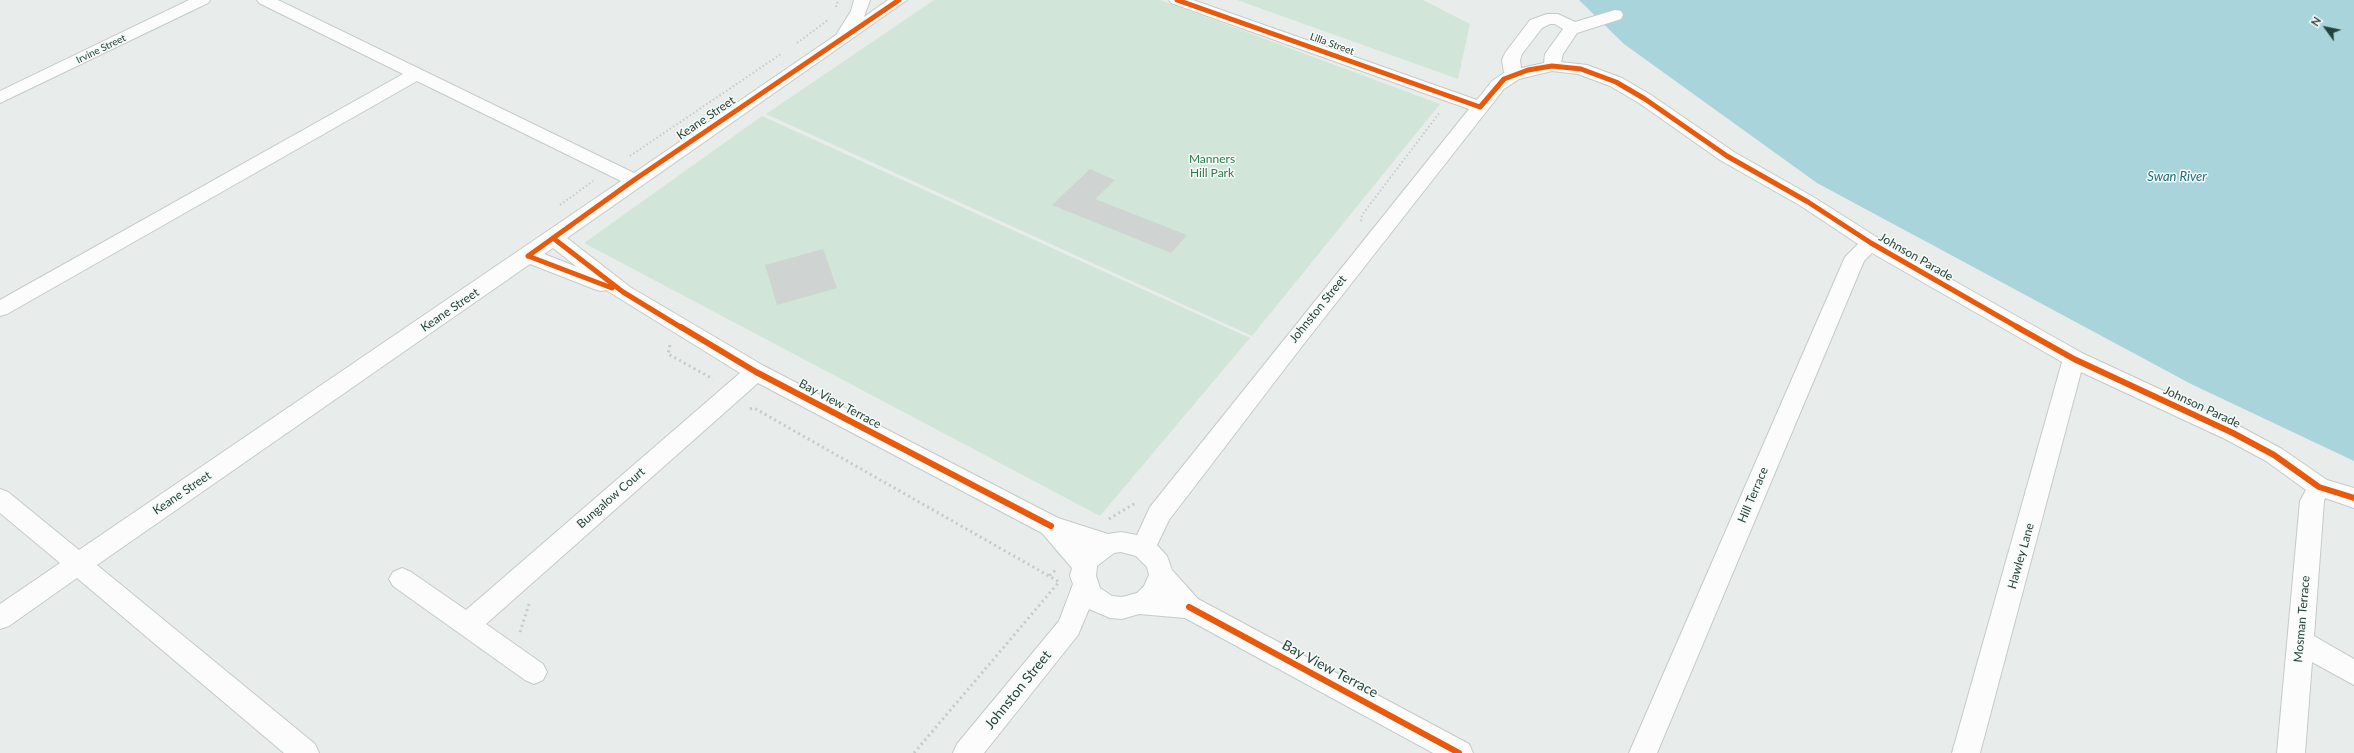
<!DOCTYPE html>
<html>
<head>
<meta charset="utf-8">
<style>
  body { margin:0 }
  #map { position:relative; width:2354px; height:753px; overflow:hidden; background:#e8edeb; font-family:Lato,sans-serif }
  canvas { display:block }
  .north { position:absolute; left:2306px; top:8px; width:40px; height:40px; -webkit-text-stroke:3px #f7fbf9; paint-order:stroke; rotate:303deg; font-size:11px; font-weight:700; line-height:16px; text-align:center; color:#24423a }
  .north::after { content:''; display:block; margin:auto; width:14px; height:18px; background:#24423a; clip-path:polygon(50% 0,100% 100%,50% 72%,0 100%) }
</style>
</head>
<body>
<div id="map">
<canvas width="2354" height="753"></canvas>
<div class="north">N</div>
</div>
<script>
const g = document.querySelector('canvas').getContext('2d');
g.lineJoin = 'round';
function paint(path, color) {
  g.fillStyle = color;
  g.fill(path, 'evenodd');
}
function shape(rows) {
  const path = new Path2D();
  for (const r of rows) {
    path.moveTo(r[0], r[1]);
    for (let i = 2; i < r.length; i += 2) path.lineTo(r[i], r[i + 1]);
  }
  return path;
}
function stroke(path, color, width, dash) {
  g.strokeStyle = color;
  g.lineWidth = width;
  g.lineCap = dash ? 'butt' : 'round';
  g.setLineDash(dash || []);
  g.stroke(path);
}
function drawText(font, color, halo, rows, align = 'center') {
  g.font = font + ' Lato,sans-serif';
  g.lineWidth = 3;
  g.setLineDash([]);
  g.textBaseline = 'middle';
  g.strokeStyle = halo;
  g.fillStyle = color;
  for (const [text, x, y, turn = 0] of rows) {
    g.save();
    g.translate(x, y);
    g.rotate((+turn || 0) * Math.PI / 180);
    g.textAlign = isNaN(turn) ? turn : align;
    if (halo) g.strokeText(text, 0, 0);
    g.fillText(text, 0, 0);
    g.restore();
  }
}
paint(shape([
  [934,0,1160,0,1440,104,1252,336,766,114],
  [1237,0,1423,0,1470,24,1458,79],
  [762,116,1250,338,1100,516,584,243]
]), '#d1e6d8');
paint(shape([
  [1579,0,2354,0,2354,461,2191,384,1817,183,1624,44]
]), '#a9d4db');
paint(shape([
  [1090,169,1115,180,1095,199,1187,235,1171,253,1052,205],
  [823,249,837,288,777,305,765,265]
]), '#cfd4d2');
const minor = shape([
  [189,0,210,0,208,3,0,103,0,91,189,0],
  [257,0,278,0,634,173,836,35,851,11,854,0,870,0,864,17,888,0,907,0,567,238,630,287,764,366,1058,518,1108,534,1121,532,1137,535,1150,507,1469,109,1171,3,1169,0,1193,0,1477,100,1492,81,1504,73,1502,60,1505,53,1530,20,1547,14,1558,14,1575,22,1615,10,1621,11,1623,15,1621,19,1577,33,1563,54,1561,62,1587,65,1622,78,1651,95,1734,152,1815,198,1878,238,2082,353,2241,427,2282,449,2327,480,2354,488,2354,508,2325,498,2324,501,2314,636,2354,659,2354,685,2312,662,2305,753,2277,753,2300,501,2306,490,2266,461,2225,439,2081,372,1980,753,1952,753,2062,362,1872,253,1864,261,1657,753,1629,753,1845,257,1858,244,1801,206,1720,160,1639,103,1610,86,1578,74,1552,71,1519,79,1504,89,1296,354,1169,520,1157,545,1167,556,1172,570,1198,599,1469,744,1473,753,1433,753,1185,618,1139,614,1122,619,1110,618,1089,609,1078,635,984,753,953,753,957,744,1059,621,1073,584,1070,576,1072,568,1042,533,758,383,486,624,543,664,547,672,543,680,534,684,525,680,393,586,389,579,393,572,402,568,411,572,466,610,740,373,606,290,601,291,594,289,530,264,97,565,315,744,319,753,284,753,77,578,9,626,0,629,0,604,60,563,0,513,0,489,8,492,79,550,621,181,417,81,7,314,0,316,0,300,403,74,259,3,257,0],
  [1550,24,1555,24,1563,29,1545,54,1544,63,1521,68,1520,60,1522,54,1542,28,1550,24],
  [553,248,577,267,544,254,553,248],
  [1121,552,1136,556,1147,567,1149,575,1144,586,1137,593,1122,597,1112,596,1100,588,1096,576,1097,566,1114,553,1121,552]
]);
stroke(minor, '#c5cac8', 2);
stroke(shape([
  [836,7,838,0],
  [797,43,828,20],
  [630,156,781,54],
  [560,205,593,181],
  [1361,221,1362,215,1440,112]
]), '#c3ccca', 2, [1.5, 2.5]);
stroke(shape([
  [670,345,668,354,713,379],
  [750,409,754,408,1049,576],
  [1109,519,1137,502],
  [520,632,529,604],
  [914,753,1059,582,1049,576,1057,569]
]), '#c3ccca', 3, [2, 3.5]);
paint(minor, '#fcfcfc');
stroke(shape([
  [1177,0,1480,107,1504,79,1528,70,1552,66,1581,69,1616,82,1645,99,1727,156,1808,202,1871,243,2019,328],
  [553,238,623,292,682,328],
  [528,256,634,180,899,0],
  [528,256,612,288]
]), '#e8590c', 5);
stroke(shape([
  [681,327,756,372,1051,526],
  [2017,327,2074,359,2233,433,2274,455,2319,487,2354,498],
  [1189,607,1459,753]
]), '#e8590c', 6);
drawText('10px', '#24423a', '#f7fbf9', [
  ["Lilla Street",1332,44,20],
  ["Irvine Street",101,49,-26]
]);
drawText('12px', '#24423a', '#f7fbf9', [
  ["Keane Street",706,118,-34],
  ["Johnson Parade",1916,257,30],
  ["Johnston Street",1318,309,-51],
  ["Keane Street",450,310,-34],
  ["Bay View Terrace",840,404,28],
  ["Johnson Parade",2202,407,25],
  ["Keane Street",182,493,-34],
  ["Hill Terrace",1753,495,-67],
  ["Bungalow Court",611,498,-41],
  ["Hawley Lane",2021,556,-74],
  ["Mosman Terrace",2302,619,-85]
]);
drawText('12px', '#2d7a4b', '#f7fbf9', [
  ["Manners",1212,159],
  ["Hill Park",1212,173]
]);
drawText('italic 13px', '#1c6f80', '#f7fbf9', [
  ["Swan River",2177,177]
]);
drawText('14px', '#24423a', '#f7fbf9', [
  ["Bay View Terrace",1330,669,28],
  ["Johnston Street",1018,690,-51]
]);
</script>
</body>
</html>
